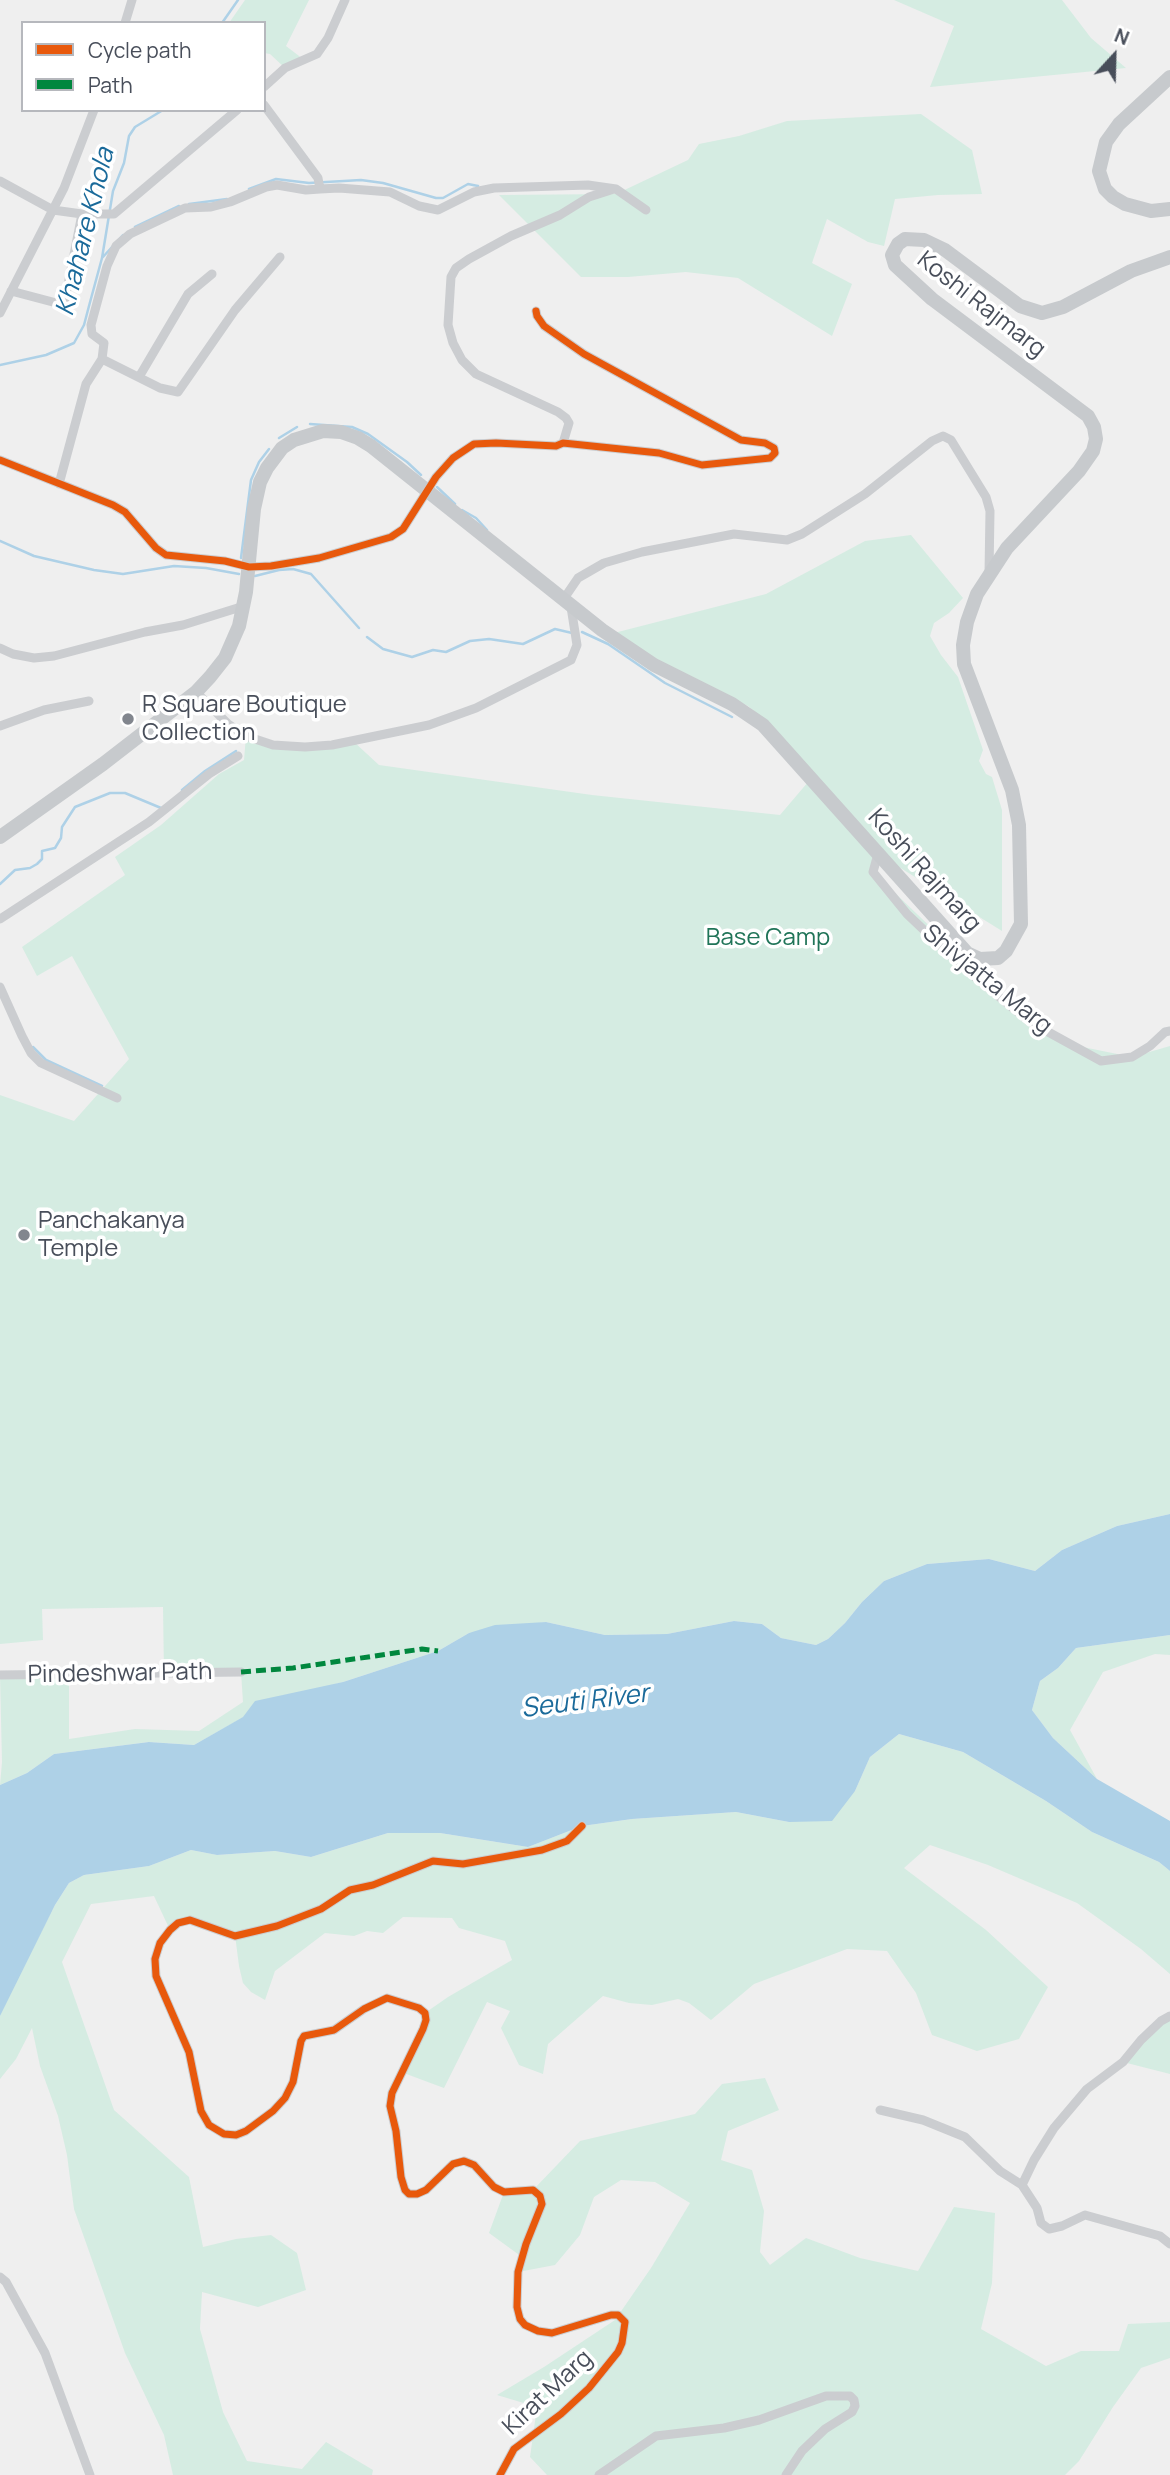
<!DOCTYPE html>
<html>
<head>
<meta charset="utf-8">
<style>
  body { margin:0 }
  #map { position:relative; width:1170px; height:2475px; overflow:hidden; background:#efefef; font-family:Manrope,sans-serif }
  canvas { display:block }
  .legend { position:absolute; left:21px; top:21px; width:245px; height:91px; box-sizing:border-box; background:#fff; border:2px solid #b6b8bd; margin:0; padding:9px 12px; list-style:none; font-size:21px; color:#484e5a }
  .legend li { display:flex; align-items:center; gap:14px; height:35px }
  .legend b { width:35px; border:2px solid #b6b8bd }
  .north { position:absolute; left:1079px; top:21px; width:70px; height:70px; -webkit-text-stroke:5px #fff; paint-order:stroke; rotate:22deg; font-size:19px; font-weight:700; line-height:28px; text-align:center; color:#484e5a }
  .north::after { content:''; display:block; margin:auto; width:24px; height:32px; background:#484e5a; clip-path:polygon(50% 0,100% 100%,50% 72%,0 100%) }
</style>
</head>
<body>
<div id="map">
<canvas width="1170" height="2475"></canvas>
<ul class="legend">
<li><b style="height:9px;background:#e8590c"></b>Cycle path</li>
<li><b style="height:9px;background:#00873e"></b>Path</li>
</ul>
<div class="north">N</div>
</div>
<script>
const g = document.querySelector('canvas').getContext('2d');
g.lineJoin = 'round';
function paint(path, color) {
  g.fillStyle = color;
  g.fill(path, 'evenodd');
}
function shape(rows) {
  const path = new Path2D();
  for (const r of rows) {
    path.moveTo(r[0], r[1]);
    for (let i = 2; i < r.length; i += 2) path.lineTo(r[i], r[i + 1]);
  }
  return path;
}
function stroke(path, color, width, dash) {
  g.strokeStyle = color;
  g.lineWidth = width;
  g.lineCap = dash ? 'butt' : 'round';
  g.setLineDash(dash || []);
  g.stroke(path);
}
function drawText(font, color, halo, rows, align = 'center') {
  g.font = font + ' Manrope,sans-serif';
  g.lineWidth = 7;
  g.setLineDash([]);
  g.textBaseline = 'middle';
  g.strokeStyle = halo;
  g.fillStyle = color;
  for (const [text, x, y, turn = 0] of rows) {
    g.save();
    g.translate(x, y);
    g.rotate((+turn || 0) * Math.PI / 180);
    g.textAlign = isNaN(turn) ? turn : align;
    if (halo) g.strokeText(text, 0, 0);
    g.fillText(text, 0, 0);
    g.restore();
  }
}
paint(shape([
  [245,0,309,0,286,46,303,59,285,68,270,54,264,53,264,23,229,23],
  [894,0,1062,0,1091,38,1126,68,930,87,954,26],
  [921,114,972,150,982,194,938,195,895,199,884,246,868,242,827,219,812,263,852,284,832,336,738,278,686,272,628,277,581,277,499,195,616,194,688,160,699,144,739,136,787,121],
  [911,535,963,598,949,613,934,623,930,636,941,655,958,677,983,750,979,761,986,774,992,777,1002,810,1002,931,878,854,873,872,1030,1022,1068,1044,1132,1057,1170,1046,1170,1514,1117,1526,1062,1550,1035,1571,989,1559,927,1564,884,1581,862,1602,845,1623,828,1639,816,1645,781,1638,762,1624,734,1621,667,1634,605,1635,546,1622,469,1633,438,1651,343,1682,293,1695,283,1695,194,1745,149,1742,54,1754,27,1773,0,1785,2,1762,0,1675,69,1673,69,1739,135,1729,199,1731,243,1702,241,1672,164,1674,163,1607,42,1609,43,1640,0,1644,0,1095,74,1121,129,1059,72,956,37,976,22,947,125,875,115,857,161,825,219,774,244,760,246,736,273,745,353,741,379,765,592,795,780,815,814,775,765,720,748,706,675,670,614,633,766,594,865,541],
  [1170,1635,1170,1655,1155,1654,1103,1672,1070,1730,1097,1779,1053,1738,1032,1710,1040,1681,1058,1668,1076,1648],
  [899,1734,963,1752,1046,1801,1092,1832,1159,1862,1170,1871,1170,1974,1141,1949,1077,1903,988,1865,930,1845,904,1868,986,1930,1048,1987,1019,2039,977,2051,932,2035,916,1993,887,1951,847,1949,754,1984,711,2020,689,2003,678,1999,652,2005,629,2003,603,1996,548,2044,543,2074,519,2065,501,2028,510,2011,487,2002,444,2088,401,2072,425,2013,448,1997,512,1960,505,1941,459,1928,452,1918,403,1917,383,1933,367,1931,354,1936,325,1933,275,1971,265,2000,251,1992,243,1983,239,1966,235,1935,190,1920,170,1930,154,1896,91,1904,62,1962,114,2110,189,2177,203,2247,236,2239,271,2235,297,2253,306,2290,258,2307,202,2292,200,2329,223,2412,247,2461,302,2469,326,2442,373,2470,372,2475,173,2475,164,2435,125,2353,74,2209,67,2155,58,2116,40,2066,32,2028,16,2059,0,2079,0,2016,2,2008,55,1905,69,1883,84,1875,149,1866,191,1850,217,1855,275,1851,311,1857,388,1833,440,1833,528,1847,582,1826,632,1819,736,1812,789,1822,855,1791,870,1757],
  [1170,2016,1170,2074,1123,2062],
  [765,2078,779,2110,728,2131,721,2160,752,2170,764,2211,760,2252,770,2265,806,2238,860,2258,918,2271,954,2207,995,2213,992,2283,981,2329,1046,2366,1081,2351,1119,2351,1128,2324,1170,2322,1170,2358,1141,2368,1113,2407,1079,2461,1065,2475,547,2475,530,2457,537,2407,497,2395,544,2367,615,2320,651,2268,690,2203,655,2182,621,2180,594,2197,580,2235,555,2265,518,2272,522,2257,489,2233,504,2192,533,2190,580,2141,695,2114,722,2084]
]), '#d5ece2');
paint(shape([
  [1170,1514,1170,1635,1076,1648,1058,1668,1040,1681,1032,1710,1053,1738,1097,1779,1170,1821,1170,1871,1159,1862,1092,1832,1046,1801,963,1752,899,1734,870,1757,855,1791,832,1821,789,1822,736,1812,632,1819,582,1826,528,1847,440,1833,388,1833,311,1857,275,1851,217,1855,191,1850,149,1866,84,1875,69,1883,55,1905,0,2016,0,1785,27,1773,54,1754,149,1742,194,1745,243,1717,255,1701,343,1682,438,1651,469,1633,495,1625,546,1622,605,1635,667,1634,734,1621,762,1624,781,1638,816,1645,828,1639,845,1623,862,1602,884,1581,927,1564,989,1559,1035,1571,1062,1550,1117,1526]
]), '#aed1e7');
stroke(shape([
  [222,23,238,0],
  [249,189,276,179,309,183,361,180,383,183,436,198,443,198,468,184,478,186],
  [189,204,227,199],
  [135,227,179,206],
  [102,258,123,235],
  [0,365,46,355,74,343,84,325,89,306,102,258,113,191,124,163,129,136,135,127,163,110],
  [310,424,352,427,368,434,407,462,421,475],
  [279,438,297,427],
  [437,487,455,504],
  [462,510,476,518,487,530],
  [0,541,34,556,94,570,123,574,174,566,206,568,239,574],
  [241,558,251,480,259,462,269,449],
  [255,576,279,570,293,569,311,574,359,628],
  [582,632,608,644,665,683,732,717],
  [367,637,383,649,412,657,433,650,446,652,470,641,489,639,523,644,555,629,572,633],
  [182,790,205,771,236,751],
  [0,884,15,870,30,868,37,864,42,859,42,851,55,848,61,838,62,827,75,807,110,793,125,793,161,808],
  [33,1047,46,1060,102,1086]
]), '#aed1e7', 2.5);
stroke(shape([
  [125,23,132,0],
  [264,87,285,68,317,54,328,38,345,0],
  [264,105,318,178,320,189,339,188,390,192,419,206,438,210,474,192,494,188,588,185,616,189,646,210],
  [0,181,53,210,82,214,114,214,237,110],
  [11,291,64,305,82,214],
  [0,313,64,188,94,110],
  [102,359,104,343,92,334,91,325,107,266,116,246,130,234,185,208,211,207,230,202,266,187,277,185,306,190,320,189],
  [139,377,188,294,212,274],
  [563,443,569,423,566,418,558,412,476,374,462,360,453,343,448,325,451,277,456,268,469,259,511,236,560,215,589,197,614,189],
  [0,460,113,505,125,512,156,548,166,555,225,561,249,567,271,566,319,558,391,537,403,529,436,477,453,458,474,444,496,443,556,446,563,443,659,453,702,465,770,458,775,453,774,448,765,443,741,440,584,354,544,326,537,316,536,311],
  [59,484,86,384,102,359,160,388,178,392,235,310,280,257],
  [563,600,578,578,604,563,642,552,734,534,787,540,802,534,865,494,932,441,943,436,951,440,986,497,990,511,989,573],
  [0,648,13,654,34,658,54,656,145,632,183,625,244,606],
  [196,692,228,724,246,736,273,745,305,747,332,745,429,725,476,708,571,660,577,645,571,607],
  [0,726,44,710,89,701],
  [878,854,873,872,907,914,964,968,1030,1022,1101,1061,1132,1057,1150,1046,1165,1032,1170,1031],
  [0,919,149,822,209,774,238,756],
  [0,987,22,1036,31,1053,41,1063,117,1098],
  [0,1675,241,1672],
  [880,2110,923,2120,965,2137,1000,2171,1022,2185,1037,2208,1041,2223,1049,2229,1062,2226,1085,2215,1160,2236,1170,2244],
  [1022,2185,1034,2160,1054,2128,1087,2089,1123,2062,1141,2040,1161,2021,1170,2016],
  [0,2277,6,2282,45,2353,90,2475],
  [500,2475,514,2449,561,2414,589,2388,618,2352,622,2343,625,2322,618,2315,611,2315,552,2333,538,2331,525,2325,520,2319,517,2307,518,2272,526,2244,542,2204,540,2196,533,2190,504,2192,494,2187,474,2165,464,2161,453,2164,426,2190,417,2194,409,2194,405,2190,401,2177,396,2131,390,2106,392,2093,423,2029,426,2020,425,2013,419,2008,387,1998,364,2009,334,2030,304,2036,301,2041,293,2082,285,2098,273,2111,246,2131,236,2135,224,2134,209,2125,201,2111,189,2052,156,1976,155,1959,160,1943,170,1930,178,1923,190,1920,235,1936,277,1926,321,1909,350,1890,373,1885,433,1861,463,1864,542,1850,567,1841,582,1826],
  [599,2475,656,2436,724,2428,759,2420,826,2396,850,2396,854,2400,855,2406,852,2412,825,2429,802,2451,786,2475]
]), '#cbcdd0', 9);
stroke(shape([
  [1170,77,1119,124,1106,142,1099,171,1105,189,1113,197,1125,204,1151,211,1170,209],
  [0,837,103,764,196,692,210,677,225,658,239,626,246,592,254,509,260,482,267,468,282,448,294,440,323,431,341,432,358,438,371,446,602,630,654,665,732,704,763,725,967,953,980,959,998,958,1006,951,1021,924,1019,825,1012,790,964,664,963,645,967,622,977,594,1007,548,1079,471,1093,451,1096,439,1094,427,1088,416,932,299,895,265,892,255,898,244,905,239,924,240,945,250,1020,306,1042,313,1063,307,1131,271,1170,257]
]), '#c7cacd', 14);
stroke(shape([
  [241,1672,293,1668,422,1649,438,1651]
]), '#00873e', 5, [10, 5]);
stroke(shape([
  [0,460,113,505,125,512,156,548,166,555,225,561,249,567,271,566,319,558,391,537,403,529,436,477,453,458,474,444,496,443,556,446,563,443,659,453,702,465,770,458,775,453,774,448,765,443,741,440,584,354,544,326,537,316,536,311],
  [500,2475,514,2449,561,2414,589,2388,618,2352,622,2343,625,2322,618,2315,611,2315,552,2333,538,2331,525,2325,520,2319,517,2307,518,2272,526,2244,542,2204,540,2196,533,2190,504,2192,494,2187,474,2165,464,2161,453,2164,426,2190,417,2194,409,2194,405,2190,401,2177,396,2131,390,2106,392,2093,423,2029,426,2020,425,2013,419,2008,387,1998,364,2009,334,2030,304,2036,301,2041,293,2082,285,2098,273,2111,246,2131,236,2135,224,2134,209,2125,201,2111,189,2052,156,1976,155,1959,160,1943,170,1930,178,1923,190,1920,235,1936,277,1926,321,1909,350,1890,373,1885,433,1861,463,1864,542,1850,567,1841,582,1826]
]), '#e8590c', 7);
for (const [x, y, r, color] of [
  [128,719,7,"#82868e"],
  [24,1235,7,"#82868e"]
]) {
  const dot = new Path2D();
  dot.arc(x, y, r, 0, 2 * Math.PI);
  g.fillStyle = color;
  g.fill(dot);
  stroke(dot, '#fff', 2.5);
}
drawText('24px', '#484e5a', '#fff', [
  ["Koshi Rajmarg",981,305,38],
  ["Koshi Rajmarg",924,871,48],
  ["Shivjatta Marg",987,980,39],
  ["Pindeshwar Path",120,1674,-1],
  ["Kirat Marg",548,2393,-43]
]);
drawText('24px', '#484e5a', '#fff', [
  ["R Square Boutique",142,705],
  ["Collection",142,733],
  ["Panchakanya",38,1221],
  ["Temple",38,1249]
], 'left');
drawText('24px', '#207458', '#fff', [
  ["Base Camp",768,938]
]);
drawText('italic 26px', '#1a6a9a', '#fff', [
  ["Khahare Khola",86,232,-76],
  ["Seuti River",585,1702,-7]
]);
</script>
</body>
</html>
